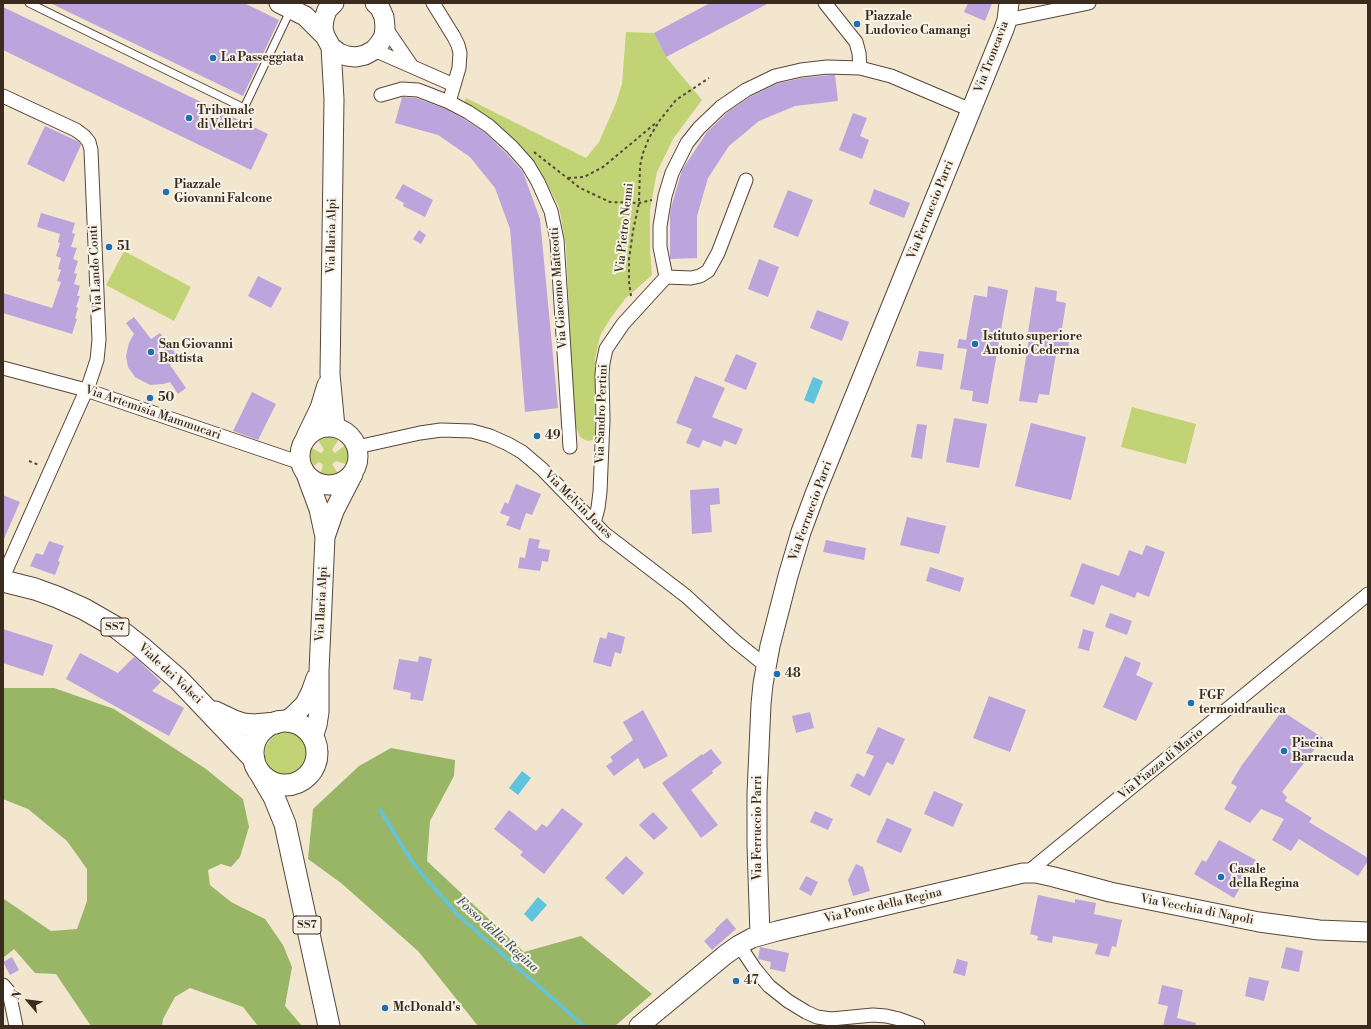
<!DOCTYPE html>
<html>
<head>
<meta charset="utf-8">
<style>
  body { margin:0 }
  #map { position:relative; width:1371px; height:1029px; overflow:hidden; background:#f3e6cf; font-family:"Libre Bodoni",serif }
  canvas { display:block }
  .frame { position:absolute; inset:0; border:4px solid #3b2a1e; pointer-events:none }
  .north { position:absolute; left:8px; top:981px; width:40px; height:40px; -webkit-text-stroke:3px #f7f3e8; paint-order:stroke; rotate:298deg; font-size:11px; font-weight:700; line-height:16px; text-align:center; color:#3b2a1e }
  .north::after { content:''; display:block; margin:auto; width:14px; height:18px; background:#3b2a1e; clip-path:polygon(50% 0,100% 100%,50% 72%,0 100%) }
</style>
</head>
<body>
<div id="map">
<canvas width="1371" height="1029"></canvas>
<div class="frame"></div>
<div class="north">N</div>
</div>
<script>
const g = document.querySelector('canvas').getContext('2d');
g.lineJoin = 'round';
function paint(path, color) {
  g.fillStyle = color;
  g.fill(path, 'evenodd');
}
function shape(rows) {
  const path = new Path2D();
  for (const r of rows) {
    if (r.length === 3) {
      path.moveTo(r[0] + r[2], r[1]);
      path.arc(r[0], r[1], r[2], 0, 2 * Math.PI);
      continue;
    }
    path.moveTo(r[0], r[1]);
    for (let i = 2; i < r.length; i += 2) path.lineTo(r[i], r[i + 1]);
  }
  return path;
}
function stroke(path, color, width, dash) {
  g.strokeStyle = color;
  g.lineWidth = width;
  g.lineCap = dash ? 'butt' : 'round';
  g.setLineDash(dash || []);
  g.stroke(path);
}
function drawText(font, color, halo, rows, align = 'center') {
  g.font = font + ' "Libre Bodoni",serif';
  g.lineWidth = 4;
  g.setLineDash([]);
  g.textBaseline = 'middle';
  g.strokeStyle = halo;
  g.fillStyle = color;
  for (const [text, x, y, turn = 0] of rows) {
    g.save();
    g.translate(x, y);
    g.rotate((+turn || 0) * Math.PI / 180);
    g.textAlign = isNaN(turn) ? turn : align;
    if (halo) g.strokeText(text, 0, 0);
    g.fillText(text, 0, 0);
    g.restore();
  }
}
paint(shape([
  [626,32,654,33,666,57,702,100,673,139,657,172,650,210,650,249,652,275,625,299,610,319,600,336,595,359,595,440,587,441,580,437,574,422,566,246,559,207,537,165,513,140,462,106,466,98,586,158,599,142,616,103,622,84],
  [124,251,191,287,174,321,106,285],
  [1132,407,1196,424,1186,464,1121,447],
  [326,434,333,434,340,437,332,450,335,453,347,444,351,454,349,465,336,461,332,464,339,475,329,478,320,475,323,465,319,462,311,468,308,461,308,454,310,447,321,453,324,450,317,438],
  [287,754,22]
]), '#c2d375');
paint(shape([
  [3,688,54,688,114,709,206,769,243,799,249,827,240,857,231,867,221,864,208,870,210,885,231,902,265,919,283,945,292,967,285,1006,302,1026,258,1026,243,1007,190,988,175,997,163,1019,162,1026,91,1026,56,974,35,973,14,949,3,958,3,899,4,899,51,931,77,929,87,901,87,869,67,841,28,809,3,799],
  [391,748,455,760,454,776,430,821,427,861,524,952,581,936,652,994,615,1026,478,1026,418,951,341,883,308,859,313,809,359,766]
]), '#99b566');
paint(shape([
  [813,377,823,381,814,404,804,400],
  [522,771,531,778,518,795,509,788],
  [538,897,547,905,532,922,524,914]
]), '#61c4df');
stroke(shape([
  [380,810,411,860,427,880,458,915,584,1026]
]), '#61c4df', 3.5);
paint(shape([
  [50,3,244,3,279,20,243,96],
  [710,3,769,3,666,57,654,33],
  [968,3,992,3,985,21,964,12],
  [3,7,268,134,251,170,3,50],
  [830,75,835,75,838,101,795,106,759,121,729,146,708,178,697,216,697,258,670,259,670,215,671,208,682,170,707,132,729,111,750,97,772,86,779,83,802,78],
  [402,97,416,98,446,109,464,119,484,132,506,153,523,172,540,219,558,408,525,412,510,229,495,188,470,157,438,135,395,123],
  [853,113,867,118,860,136,869,140,862,159,839,150],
  [45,126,79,142,81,145,64,182,27,164],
  [403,184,433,200,425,217,403,206,404,203,395,198],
  [874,189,910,203,904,218,869,204],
  [788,190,813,200,798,237,773,227],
  [41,213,75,223,72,233,75,234,71,247,77,248,73,259,78,261,74,273,77,274,74,284,80,286,77,296,80,296,76,307,78,308,75,318,77,319,72,334,3,313,3,293,52,308,61,282,57,281,61,270,58,269,61,258,56,256,60,243,58,242,60,234,37,227],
  [419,230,426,235,421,244,413,239],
  [759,259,779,267,768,297,748,289],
  [258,276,282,288,271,308,248,296],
  [988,286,1008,290,988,404,972,401,973,391,960,389,967,349,957,348,959,339,966,340,974,295,987,297],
  [1035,287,1057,291,1056,301,1066,303,1060,341,1069,342,1067,355,1056,354,1049,395,1039,394,1037,403,1019,401,1029,339,1027,339],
  [817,310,849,322,842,341,810,328],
  [134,317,151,339,160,333,179,358,170,365,186,388,178,394,170,382,163,384,150,385,135,377,128,367,126,356,129,343,134,334,126,323],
  [919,351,944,354,942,370,916,366],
  [736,354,757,363,746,390,724,381],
  [695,376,725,388,712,417,743,429,736,445,724,440,721,447,703,440,699,448,686,443,692,429,676,423],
  [252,392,276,404,258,440,233,431],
  [954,418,987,424,979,468,946,462],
  [1031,423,1086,437,1071,500,1015,486],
  [917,424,927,425,922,459,911,457],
  [516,484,541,494,532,515,526,513,520,530,506,525,510,517,500,513,505,502,508,504],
  [719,488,720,504,710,505,712,532,692,534,690,490],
  [3,495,20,502,3,541],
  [907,517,946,526,939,554,900,545],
  [529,538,540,540,538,548,550,550,548,562,542,561,540,571,518,568,520,557,525,558],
  [826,540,866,548,864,560,823,552],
  [49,541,64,546,58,561,60,562,55,575,30,566,36,553,43,555],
  [1146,545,1165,552,1149,597,1137,592,1135,598,1101,585,1094,605,1070,596,1082,563,1119,576,1129,550,1142,555],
  [930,567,964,578,960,592,926,581],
  [1110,613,1132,621,1127,635,1105,627],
  [3,629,53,645,43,676,3,663],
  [1083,629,1094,632,1089,651,1078,648],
  [608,632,625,637,621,654,615,652,611,667,593,662,600,637,606,639],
  [80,653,118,673,134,657,138,660,161,682,152,691,184,708,169,736,66,679],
  [419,656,432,659,423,701,410,699,411,693,393,689,399,659,418,662],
  [1125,656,1141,663,1136,675,1153,683,1136,721,1103,707],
  [989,696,1026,710,1010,752,973,738],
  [643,710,668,756,644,769,638,758,614,776,606,766,613,761,610,757,633,740,623,722],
  [1282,711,1323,738,1282,792,1287,797,1285,801,1312,818,1309,822,1368,858,1368,861,1358,876,1299,839,1291,851,1272,840,1284,819,1261,809,1250,823,1224,809,1237,787,1231,783,1242,765],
  [810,712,814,728,796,733,792,716],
  [878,727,905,739,893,765,887,762,870,796,850,786,857,773,864,777,874,756,866,753],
  [711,749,722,763,712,771,713,773,691,790,718,825,701,838,662,783,702,754,703,755],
  [934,791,963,804,953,827,924,814],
  [562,808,583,824,544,874,520,855,523,852,494,829,509,810,536,831,542,824,547,827],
  [815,811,833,819,828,830,810,822],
  [653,812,668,828,654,840,639,825],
  [887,818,912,829,901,853,876,842],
  [1219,840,1256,860,1234,898,1194,874,1202,860,1206,862],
  [626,856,644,873,623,895,605,878],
  [856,864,863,867,870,891,853,896,848,880],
  [806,876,818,882,811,896,799,889],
  [1038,895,1075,903,1075,899,1096,903,1094,914,1122,920,1116,947,1112,946,1109,957,1095,954,1098,944,1053,936,1052,943,1037,940,1038,936,1030,934],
  [727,918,736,929,712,950,704,941,716,930,715,929],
  [760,947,789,953,785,972,770,969,771,962,758,959],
  [1286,947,1303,951,1299,972,1281,968],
  [12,957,19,970,10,975,3,962],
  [957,959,968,962,965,976,953,973],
  [1249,977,1269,981,1264,1001,1245,996],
  [1162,985,1183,990,1177,1018,1196,1023,1195,1026,1163,1026,1168,1006,1158,1004]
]), '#bca4dc');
const lane = shape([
  [29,3,244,108,291,9]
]);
const street = shape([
  [433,3,454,37,458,45,460,53,459,68,449,102],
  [825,3,856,42,859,53,860,68],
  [1007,20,1089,3],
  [385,27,411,65],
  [374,50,454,85],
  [381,95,402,89,418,90,449,102,468,112,489,126,512,147,528,165,538,182,551,211,557,240,570,447],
  [3,96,76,130,84,136,89,142,91,150,99,340,97,360,89,384,3,577],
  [666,277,660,247,660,226,665,196,672,173,687,143,699,128,721,107,746,90,775,76,801,70,827,67,860,68,891,76,971,110],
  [3,368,86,390,301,463],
  [357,447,420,433,441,430,472,431,490,436,508,444,522,452,542,469,605,534,686,596,735,641,766,666],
  [594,523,598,508,600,492,603,420,602,375,603,363,606,349,623,324,666,277,691,278,700,276,708,271,718,253,746,180],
  [1028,872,1368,594],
  [739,945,755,969,769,986,788,1001,806,1012,817,1017,831,1019,873,1015,886,1016,899,1019,918,1026],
  [3,985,9,992,16,1026]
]);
const secondary = shape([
  [279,3,305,16,325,36],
  [334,3,327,10,324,19,323,28,325,36,331,47,339,53,347,56,356,57,365,55,374,50,380,43,384,36,385,27,384,17,380,8,375,3],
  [331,47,334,99,330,374,335,427],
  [329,456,29],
  [306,437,320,408,327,385],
  [306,474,319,509,325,537,319,671,319,712,317,725,313,737],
  [325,537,334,511,353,474],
  [287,721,297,712,305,704,311,692,316,678],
  [760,935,757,845,757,794,761,704,763,684,770,646,788,576,801,532,815,494,1004,29,1007,20,1009,3],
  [639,1026,725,955,739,945,752,938,777,931,1023,873,1036,873,1054,877,1110,892,1259,922,1319,930,1368,932]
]);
const primary = shape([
  [3,581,35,589,57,597,84,609,117,628,140,646,178,679,254,759],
  [215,712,234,721,243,724,254,725,276,723],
  [285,753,32],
  [260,773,274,797,285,824,329,1026]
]);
stroke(lane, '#574639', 9);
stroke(street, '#574639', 15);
stroke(secondary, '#574639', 21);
stroke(primary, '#574639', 23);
stroke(shape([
  [534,152,580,188,610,202,639,203,652,200],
  [568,178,584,177,603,167,657,122],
  [631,296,629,282,629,259,633,231,639,203,640,166,643,153,649,138,660,120,676,100,709,78],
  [29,461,39,465]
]), '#574639', 2, [3, 3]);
stroke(lane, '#fff', 7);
stroke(street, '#fff', 13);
stroke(secondary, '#fff', 19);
stroke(primary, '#fff', 21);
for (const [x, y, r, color] of [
  [857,24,4,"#1f6fb2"],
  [213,58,4,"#1f6fb2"],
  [189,118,4,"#1f6fb2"],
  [166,192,4,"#1f6fb2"],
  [109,247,4,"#1f6fb2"],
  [975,344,4,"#1f6fb2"],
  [151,352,4,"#1f6fb2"],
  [150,398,4,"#1f6fb2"],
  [537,436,4,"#1f6fb2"],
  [777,674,4,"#1f6fb2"],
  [1191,703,4,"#1f6fb2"],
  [1284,751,4,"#1f6fb2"],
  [1221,877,4,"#1f6fb2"],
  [736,981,4,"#1f6fb2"],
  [385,1008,4,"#1f6fb2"]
]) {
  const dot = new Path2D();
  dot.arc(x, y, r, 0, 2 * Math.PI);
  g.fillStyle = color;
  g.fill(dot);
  stroke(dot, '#f7f3e8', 1.5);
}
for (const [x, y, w] of [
  [115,627,28],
  [307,925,28]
]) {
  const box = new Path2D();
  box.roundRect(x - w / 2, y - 9, w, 18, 3);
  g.fillStyle = '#f7f3e8';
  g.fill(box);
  stroke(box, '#3b2a1e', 1);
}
drawText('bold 11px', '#3b2a1e', null, [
  ["SS7",115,627],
  ["SS7",307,925]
]);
drawText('bold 12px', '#3b2a1e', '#f7f3e8', [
  ["Piazzale",865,17],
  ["Ludovico Camangi",865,31],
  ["La Passeggiata",221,58],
  ["Tribunale",197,111],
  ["di Velletri",197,125],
  ["Piazzale",174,185],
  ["Giovanni Falcone",174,199],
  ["51",117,247],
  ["Istituto superiore",983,337],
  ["Antonio Cederna",983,351],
  ["San Giovanni",159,345],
  ["Battista",159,359],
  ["50",158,398],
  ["49",545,436],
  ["48",785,674],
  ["FGF",1199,696],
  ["termoidraulica",1199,710],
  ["Piscina",1292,744],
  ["Barracuda",1292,758],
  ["Casale",1229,870],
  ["della Regina",1229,884],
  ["47",744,981],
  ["McDonald's",393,1008]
], 'left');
drawText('12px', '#3b2a1e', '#f7f3e8', [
  ["Via Troncavia",992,57,-69],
  ["Via Ferruccio Parri",931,210,-68],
  ["Via Pietro Nenni",625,228,-84],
  ["Via Ilaria Alpi",332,236,-89],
  ["Via Lando Conti",96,269,-93],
  ["Via Giacomo Matteotti",559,288,-94],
  ["Via Artemisia Mammucari",153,413,19],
  ["Via Sandro Pertini",602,414,-88],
  ["Via Melvin Jones",578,505,45],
  ["Via Ferruccio Parri",811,511,-70],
  ["Via Ilaria Alpi",322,604,-87],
  ["Viale dei Volsci",170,674,43],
  ["Via Piazza di Mario",1161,764,-39],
  ["Via Ferruccio Parri",758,828,-90],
  ["Via Ponte della Regina",883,906,-13],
  ["Via Vecchia di Napoli",1197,910,11]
]);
drawText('italic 13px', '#465858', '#f7f3e8', [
  ["Fosso della Regina",497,935,42]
]);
</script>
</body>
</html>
